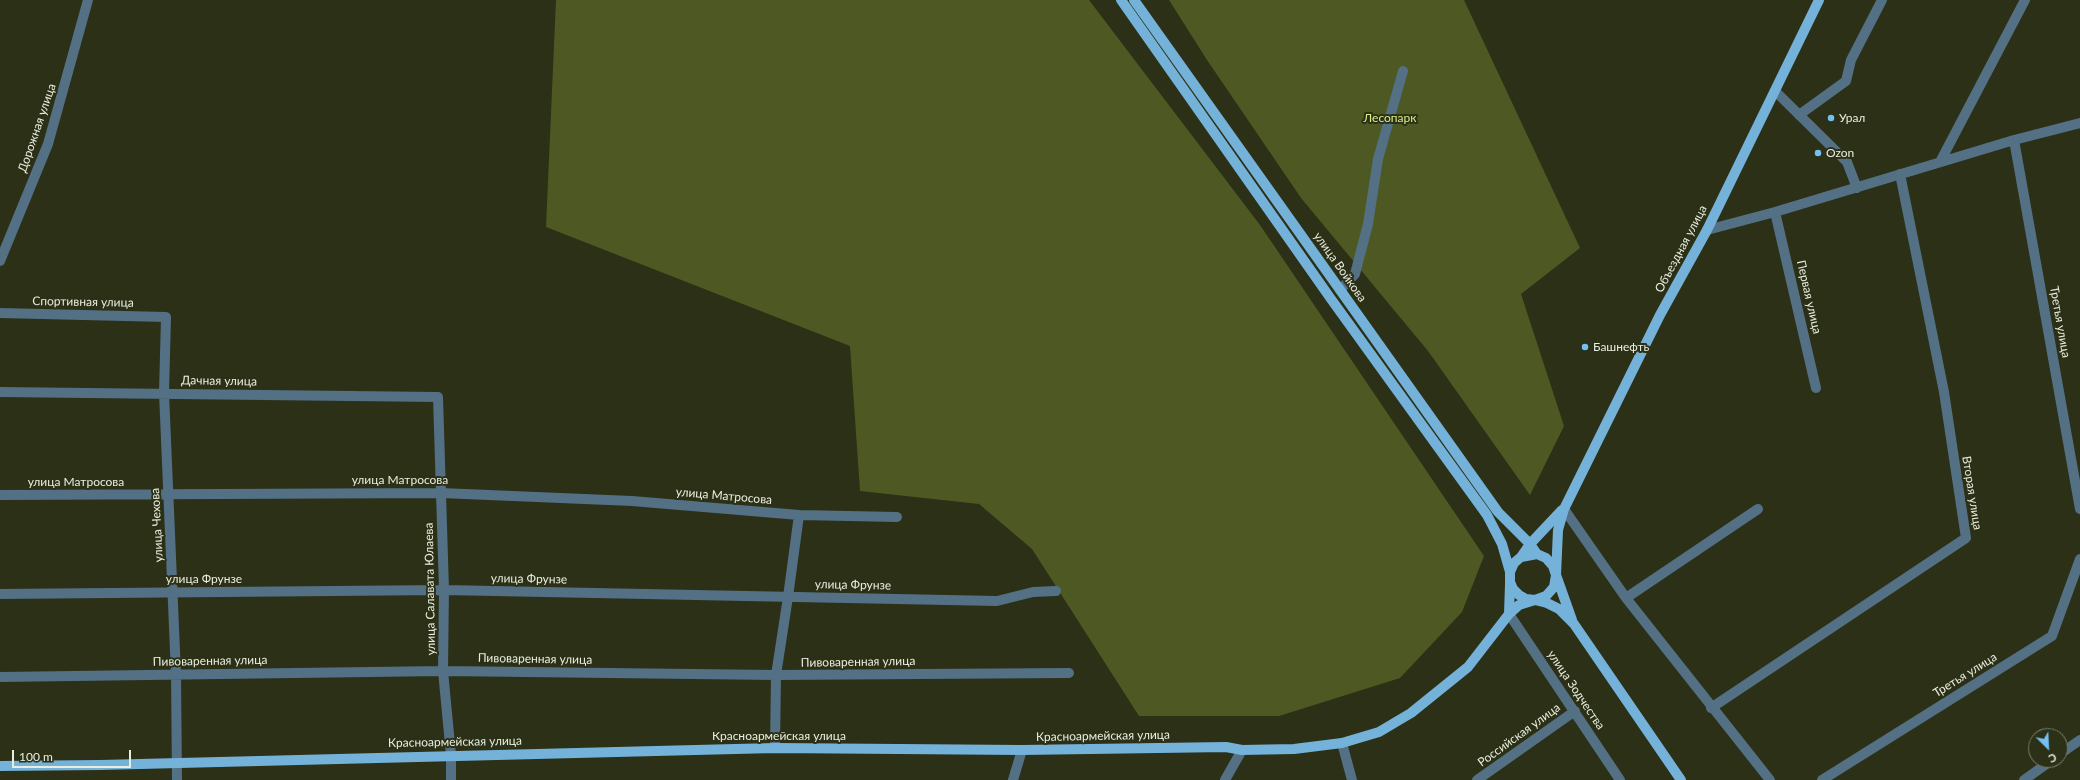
<!DOCTYPE html>
<html>
<head>
<meta charset="utf-8">
<style>
  body { margin:0 }
  #map { position:relative; width:2080px; height:780px; overflow:hidden; background:#2b3017; font-family:Lato,sans-serif }
  canvas { display:block }
  .north { position:absolute; left:2028px; top:728px; width:40px; height:40px; box-sizing:border-box; background:#2b3017; border:1px solid #777c67; border-radius:50%; rotate:156deg; font-size:11px; font-weight:700; line-height:16px; text-align:center; color:#e9edde }
  .north::after { content:''; display:block; margin:auto; width:14px; height:18px; background:#72c1f5; clip-path:polygon(50% 0,100% 100%,50% 72%,0 100%) }
  .scale { position:absolute; left:12px; top:750px; width:119px; height:18px; box-sizing:border-box; border:2px solid #e9edde; border-top:0; padding-left:5px; font-size:12px; line-height:14px; white-space:nowrap; color:#e9edde; -webkit-text-stroke:3px #2b3017; paint-order:stroke }
</style>
</head>
<body>
<div id="map">
<canvas width="2080" height="780"></canvas>
<div class="north">С</div>
<div class="scale">100 m</div>
</div>
<script>
const g = document.querySelector('canvas').getContext('2d');
g.lineJoin = 'round';
function paint(path, color) {
  g.fillStyle = color;
  g.fill(path, 'evenodd');
}
function shape(rows) {
  const path = new Path2D();
  for (const r of rows) {
    path.moveTo(r[0], r[1]);
    for (let i = 2; i < r.length; i += 2) path.lineTo(r[i], r[i + 1]);
  }
  return path;
}
function stroke(path, color, width, dash) {
  g.strokeStyle = color;
  g.lineWidth = width;
  g.lineCap = dash ? 'butt' : 'round';
  g.setLineDash(dash || []);
  g.stroke(path);
}
function drawText(font, color, halo, rows, align = 'center') {
  g.font = font + ' Lato,sans-serif';
  g.lineWidth = 4;
  g.setLineDash([]);
  g.textBaseline = 'middle';
  g.strokeStyle = halo;
  g.fillStyle = color;
  for (const [text, x, y, turn = 0] of rows) {
    g.save();
    g.translate(x, y);
    g.rotate((+turn || 0) * Math.PI / 180);
    g.textAlign = isNaN(turn) ? turn : align;
    if (halo) g.strokeText(text, 0, 0);
    g.fillText(text, 0, 0);
    g.restore();
  }
}
paint(shape([
  [556,0,1089,0,1260,225,1484,556,1462,612,1400,678,1279,716,1139,716,1032,549,979,504,860,491,850,346,546,227],
  [1169,0,1464,0,1580,248,1521,294,1564,426,1530,495,1428,351,1301,198,1207,60]
]), '#4e5822');
stroke(shape([
  [1775,91,1847,162,1857,188],
  [1799,115,1846,81,1851,60,1882,0],
  [2014,140,2080,509],
  [1940,162,2025,0],
  [1775,212,1816,388],
  [1707,230,1775,212,2014,140,2080,123],
  [0,261,48,144,88,0],
  [1340,290,1355,274,1368,224,1378,159,1403,71],
  [0,313,166,317,164,393,176,674,177,780],
  [0,392,438,397,444,590,443,671,451,755,451,780],
  [0,495,441,493,632,501,799,515,897,517],
  [1564,509,1626,598,1770,780],
  [0,594,444,590,997,601,1033,592,1056,591],
  [1626,598,1758,509],
  [1509,614,1620,780],
  [0,677,443,671,776,675,1069,673],
  [1711,708,1966,538,1944,392,1900,174],
  [1342,743,1352,780],
  [775,748,776,675,788,597,799,515],
  [2060,754,2080,740],
  [1013,780,1022,750],
  [1225,780,1242,750],
  [1477,780,1575,711],
  [1822,780,2052,636,2080,559],
  [2024,780,2052,760]
]), '#537084', 10);
stroke(shape([
  [1121,0,1331,299,1487,515,1502,544,1510,572],
  [1134,0,1498,512,1530,544,1537,554],
  [1521,557,1537,554,1546,558,1553,566,1556,575,1554,587,1546,596,1535,600,1526,599,1519,595,1513,589,1510,582,1510,572,1514,563,1521,557,1530,544,1562,510],
  [1509,614,1510,584],
  [1572,620,1556,575,1558,530,1564,509,1660,315,1707,230,1819,0],
  [0,766,100,765,775,748,1022,750,1226,747,1242,750,1294,749,1342,743,1379,732,1411,713,1468,667,1509,614,1519,605,1535,600,1547,603,1559,609,1574,624,1681,780]
]), '#75b2da', 10);
for (const [x, y, r, color] of [
  [1831,118,4,"#72c1f5"],
  [1818,153,4,"#72c1f5"],
  [1585,347,4,"#72c1f5"]
]) {
  const dot = new Path2D();
  dot.arc(x, y, r, 0, 2 * Math.PI);
  g.fillStyle = color;
  g.fill(dot);
  stroke(dot, '#2b3017', 1.5);
}
drawText('12px', '#d8ed85', '#2b3017', [
  ["Лесопарк",1390,118]
]);
drawText('12px', '#e9edde', '#2b3017', [
  ["Урал",1839,118],
  ["Ozon",1826,153],
  ["Башнефть",1593,347]
], 'left');
drawText('12px', '#e9edde', '#2b3017', [
  ["Дорожная улица",37,128,-71],
  ["Объездная улица",1681,249,-62],
  ["улица Войкова",1340,267,55],
  ["Первая улица",1809,297,77],
  ["Спортивная улица",83,302,1],
  ["Третья улица",2060,322,80],
  ["Дачная улица",219,381,1],
  ["улица Матросова",400,480],
  ["улица Матросова",76,482],
  ["Вторая улица",1972,493,81],
  ["улица Матросова",724,496,5],
  ["улица Чехова",157,525,-93],
  ["улица Фрунзе",204,579],
  ["улица Фрунзе",529,579,1],
  ["улица Фрунзе",853,585,1],
  ["улица Салавата Юлаева",430,589,-91],
  ["Пивоваренная улица",535,659,1],
  ["Пивоваренная улица",210,661,-1],
  ["Пивоваренная улица",858,662,-1],
  ["Третья улица",1965,675,-32],
  ["улица Зодчества",1576,690,56],
  ["Российская улица",1519,735,-36],
  ["Красноармейская улица",779,736],
  ["Красноармейская улица",1103,736,-1],
  ["Красноармейская улица",455,742,-1]
]);
</script>
</body>
</html>
